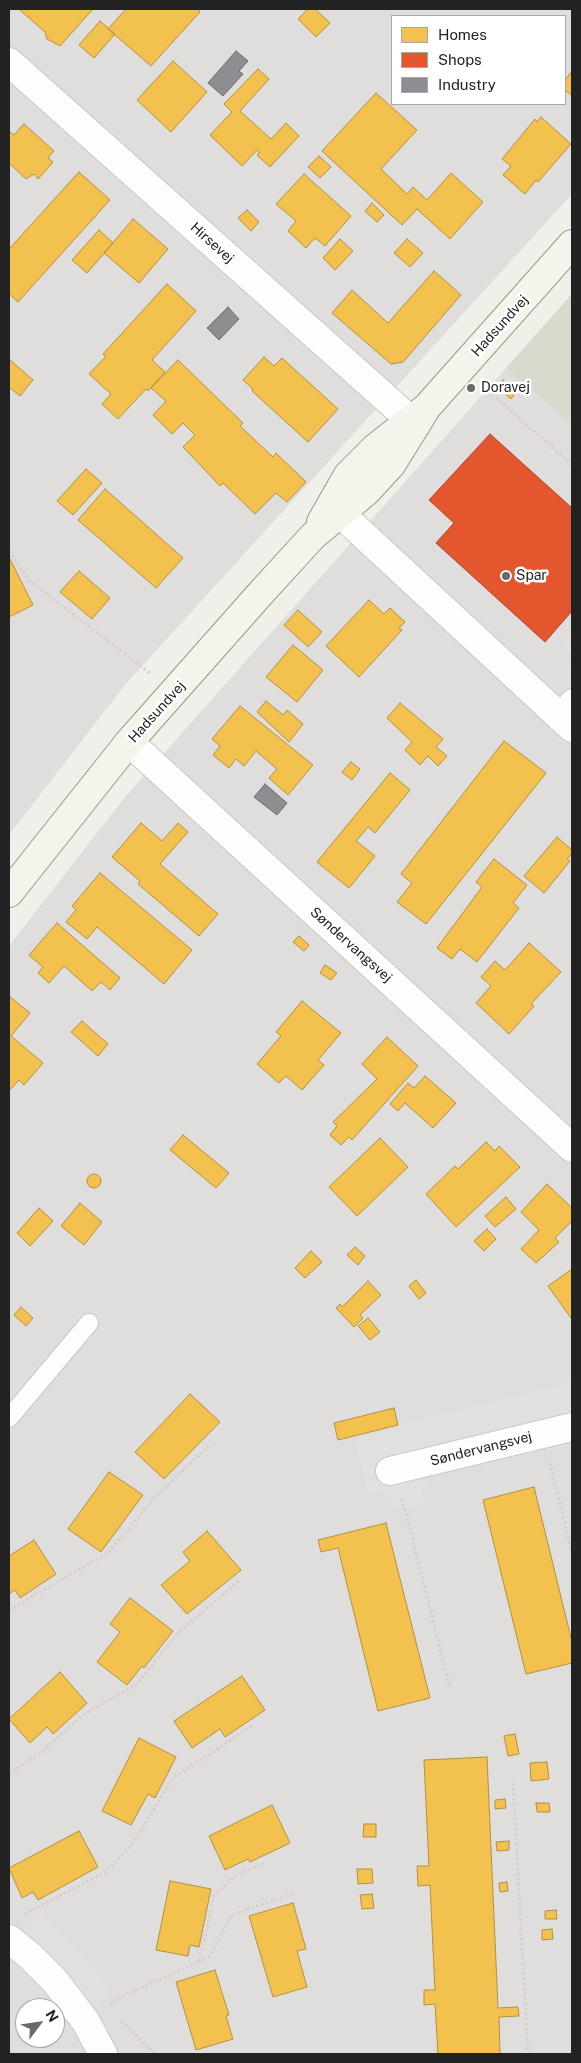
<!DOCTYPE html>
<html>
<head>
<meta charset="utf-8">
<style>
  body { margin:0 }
  #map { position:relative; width:581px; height:2063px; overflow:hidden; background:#f0efea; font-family:"Public Sans",sans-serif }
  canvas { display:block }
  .frame { position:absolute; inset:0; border:10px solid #222; pointer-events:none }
  .legend { position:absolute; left:391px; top:15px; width:175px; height:90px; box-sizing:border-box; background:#fff; border:1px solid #a7a7a7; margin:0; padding:6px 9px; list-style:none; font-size:15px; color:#222 }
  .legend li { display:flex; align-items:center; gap:10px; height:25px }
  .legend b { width:25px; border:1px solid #a7a7a7 }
  .north { position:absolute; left:15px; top:1998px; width:50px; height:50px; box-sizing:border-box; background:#fff; border:1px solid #a7a7a7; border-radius:50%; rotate:59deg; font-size:14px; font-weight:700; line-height:20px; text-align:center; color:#222 }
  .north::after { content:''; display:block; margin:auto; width:18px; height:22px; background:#6a6a68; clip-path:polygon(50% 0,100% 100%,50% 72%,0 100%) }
</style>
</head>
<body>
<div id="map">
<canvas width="581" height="2063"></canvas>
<div class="frame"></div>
<ul class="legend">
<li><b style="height:14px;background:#f2c14e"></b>Homes</li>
<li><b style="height:14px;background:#e4572e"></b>Shops</li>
<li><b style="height:14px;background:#8d8d92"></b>Industry</li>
</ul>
<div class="north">N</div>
</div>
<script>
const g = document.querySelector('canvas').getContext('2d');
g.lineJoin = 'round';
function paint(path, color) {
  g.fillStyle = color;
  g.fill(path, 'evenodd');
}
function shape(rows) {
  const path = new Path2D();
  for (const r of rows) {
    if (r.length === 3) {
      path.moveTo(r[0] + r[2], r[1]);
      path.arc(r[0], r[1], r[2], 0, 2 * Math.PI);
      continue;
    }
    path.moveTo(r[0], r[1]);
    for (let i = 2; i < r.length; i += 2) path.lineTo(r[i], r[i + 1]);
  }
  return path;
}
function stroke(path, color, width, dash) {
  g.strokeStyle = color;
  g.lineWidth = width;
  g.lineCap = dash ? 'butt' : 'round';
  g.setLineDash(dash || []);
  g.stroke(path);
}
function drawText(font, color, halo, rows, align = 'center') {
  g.font = font + ' "Public Sans",sans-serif';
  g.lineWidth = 5;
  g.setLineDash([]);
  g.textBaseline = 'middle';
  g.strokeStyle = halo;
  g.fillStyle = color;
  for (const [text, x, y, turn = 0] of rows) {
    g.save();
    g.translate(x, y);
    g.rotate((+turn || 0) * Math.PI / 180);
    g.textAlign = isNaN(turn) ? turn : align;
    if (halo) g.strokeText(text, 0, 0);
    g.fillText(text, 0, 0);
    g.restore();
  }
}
paint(shape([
  [9,9,572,9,572,194,124,686,9,835],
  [392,16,565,16,565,104,392,104],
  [572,294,572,2054,9,2054,9,946,125,797],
  [25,2008,55,2008,55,2038,25,2038]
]), '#dfdedc');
paint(shape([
  [572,294,572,424,506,368]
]), '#d7dacc');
paint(shape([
  [572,631,572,655,561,644],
  [572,668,572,689,562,679],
  [572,1382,572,1445,432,1475,422,1490,424,1504,396,1508,385,1493,368,1495,355,1440,404,1423],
  [42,1913,114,1992,95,2009,23,1930]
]), '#e1e0de');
const homes = shape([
  [19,9,93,9,60,46,47,39,45,32,19,9],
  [126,9,197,9,200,12,151,66,108,29,126,9],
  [308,9,315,9,330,23,316,37,298,19,308,9],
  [100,21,115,34,94,58,79,45,100,21],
  [173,61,207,92,171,132,137,100,173,61],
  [258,69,269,79,240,111,271,139,286,123,299,136,270,167,257,155,259,153,257,150,242,166,210,135,232,112,224,104,258,69],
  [572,71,572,96,565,90,565,80,572,71],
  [376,93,417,130,381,169,407,194,413,187,427,200,451,173,483,202,450,239,417,209,402,225,322,151,376,93],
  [541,117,571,144,538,182,536,180,525,194,503,175,511,166,502,159,535,119,537,122,541,117],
  [24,124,54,151,48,158,53,162,38,179,34,174,26,179,9,163,9,131,14,135,24,124],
  [319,156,331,167,320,178,308,167,319,156],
  [79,172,110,200,18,302,9,294,9,249,79,172],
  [304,174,351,216,325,246,315,238,306,248,288,231,296,221,276,204,304,174],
  [372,203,384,215,377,222,365,211,372,203],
  [247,210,259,222,251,231,238,218,247,210],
  [133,219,168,249,139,283,104,253,133,219],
  [99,230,113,243,87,273,72,260,99,230],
  [340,239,353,251,335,270,323,258,340,239],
  [407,239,423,253,410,267,394,253,407,239],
  [434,271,461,295,403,362,391,364,332,313,352,290,388,323,434,271],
  [167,284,196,311,152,360,165,372,148,391,146,389,118,419,102,404,111,394,89,374,106,356,103,354,167,284],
  [264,357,274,366,282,358,338,409,308,442,252,391,253,389,243,380,264,357],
  [9,359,33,380,20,396,9,387,9,359],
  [178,360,243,423,240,426,273,457,276,453,306,482,287,502,276,493,255,514,223,483,220,486,183,447,195,435,183,423,172,434,153,415,166,401,151,388,178,360],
  [503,380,516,392,511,399,497,387,503,380],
  [86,469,102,483,73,515,57,501,86,469],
  [105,489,183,558,156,588,78,520,105,489],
  [9,557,33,605,9,617,9,557],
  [79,571,110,598,92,619,60,592,79,571],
  [369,600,384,614,390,608,405,622,399,628,402,630,359,677,326,646,369,600],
  [298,610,322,632,308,647,284,625,298,610],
  [293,645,323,670,297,702,266,677,293,645],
  [266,701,283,715,287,710,303,724,289,742,257,712,266,701],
  [400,703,443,739,436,747,447,756,438,766,428,756,420,765,405,750,412,742,387,718,400,703],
  [240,706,313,765,288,795,269,778,277,769,256,751,244,766,236,759,229,768,213,755,220,746,212,739,240,706],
  [504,741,546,773,426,924,397,902,412,883,401,874,504,741],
  [351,762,360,769,352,780,342,772,351,762],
  [390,773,410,790,375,833,368,827,356,841,375,856,349,888,317,862,390,773],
  [141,823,162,841,178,823,188,832,160,864,218,914,199,936,138,884,140,881,112,857,141,823],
  [557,837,572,850,572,854,567,859,570,861,544,893,524,876,557,837],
  [494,859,527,885,513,903,519,908,477,962,460,949,452,959,437,948,482,887,476,882,494,859],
  [100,873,192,950,164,984,97,927,87,939,66,922,76,910,72,906,100,873],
  [57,923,120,978,110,990,101,982,92,991,64,966,49,983,38,973,43,967,29,955,57,923],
  [299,936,309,945,304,951,293,942,299,936],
  [529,943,561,972,531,1004,534,1006,509,1034,476,1003,491,986,481,977,495,961,505,970,529,943],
  [325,965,337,973,331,980,320,973,325,965],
  [9,996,30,1013,11,1036,43,1063,24,1085,19,1080,9,1091,9,996],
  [302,1001,341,1033,318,1060,324,1065,302,1090,286,1076,279,1083,257,1064,281,1036,276,1032,302,1001],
  [82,1021,108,1044,98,1056,71,1032,82,1021],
  [387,1037,418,1066,352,1140,349,1137,341,1145,330,1135,337,1126,333,1122,377,1079,362,1064,387,1037],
  [425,1076,456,1103,433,1128,405,1103,398,1111,390,1104,408,1083,414,1088,425,1076],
  [183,1135,229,1173,216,1188,170,1150,183,1135],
  [380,1138,408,1167,357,1216,329,1187,380,1138],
  [486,1142,495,1151,499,1146,520,1167,456,1227,426,1194,455,1166,458,1169,486,1142],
  [94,1181,7],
  [547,1184,572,1208,572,1221,555,1238,559,1242,536,1263,521,1249,539,1230,521,1212,547,1184],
  [506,1197,516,1209,495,1227,485,1216,506,1197],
  [80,1203,102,1222,84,1245,61,1226,80,1203],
  [39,1208,53,1221,30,1246,17,1233,39,1208],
  [487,1229,496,1239,484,1251,474,1241,487,1229],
  [355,1247,365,1256,358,1265,347,1255,355,1247],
  [311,1251,322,1262,305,1278,295,1268,311,1251],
  [572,1269,572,1317,571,1318,548,1286,572,1269],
  [416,1280,426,1293,419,1299,409,1286,416,1280],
  [368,1281,381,1295,360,1315,363,1318,354,1327,336,1308,340,1304,342,1307,368,1281],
  [21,1307,33,1318,26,1326,14,1315,21,1307],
  [368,1318,380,1332,370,1340,358,1326,368,1318],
  [190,1394,220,1422,164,1479,135,1452,190,1394],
  [394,1408,398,1425,338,1440,334,1423,394,1408],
  [109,1472,143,1495,101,1552,68,1529,109,1472],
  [534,1487,572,1642,572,1663,526,1674,483,1500,534,1487],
  [386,1523,430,1698,378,1711,338,1548,321,1552,318,1540,386,1523],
  [207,1531,241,1570,187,1614,161,1585,190,1561,183,1552,207,1531],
  [34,1540,56,1574,20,1598,15,1590,9,1594,9,1556,34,1540],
  [130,1598,173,1631,144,1668,142,1666,127,1685,97,1662,120,1632,110,1624,130,1598],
  [60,1672,87,1703,53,1734,47,1727,30,1743,9,1719,60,1672],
  [242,1676,265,1710,225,1737,220,1729,192,1748,174,1721,242,1676],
  [515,1734,519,1754,508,1756,504,1736,515,1734],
  [139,1738,176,1757,155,1798,148,1794,131,1825,102,1811,139,1738],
  [487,1757,498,2008,518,2007,519,2016,499,2017,500,2054,438,2054,435,2004,424,2005,424,1990,435,1990,430,1885,418,1886,417,1866,429,1866,424,1760,487,1757],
  [547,1762,549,1779,531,1781,530,1763,547,1762],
  [505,1799,506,1808,495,1809,495,1800,505,1799],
  [536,1803,549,1803,550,1812,537,1812,536,1803],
  [272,1805,290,1843,250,1862,248,1859,225,1870,209,1836,272,1805],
  [364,1824,376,1824,376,1837,363,1837,364,1824],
  [79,1831,98,1867,38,1900,33,1892,22,1898,9,1868,79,1831],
  [509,1841,509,1850,497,1851,496,1842,509,1841],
  [357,1869,372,1869,373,1883,358,1884,357,1869],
  [170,1881,211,1889,199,1947,190,1945,188,1956,156,1950,170,1881],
  [507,1882,508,1891,500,1892,499,1883,507,1882],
  [372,1894,374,1908,362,1909,360,1895,372,1894],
  [293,1903,306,1949,297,1951,307,1987,273,1997,249,1916,293,1903],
  [556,1910,557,1919,545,1919,545,1911,556,1910],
  [552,1929,553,1939,542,1940,542,1930,552,1929],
  [215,1970,229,2015,226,2016,233,2039,196,2050,176,1982,215,1970]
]);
paint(homes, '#f2c14e');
stroke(homes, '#b49141', 1);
const shops = shape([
  [490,434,572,508,572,611,545,642,436,543,454,523,429,500,490,434]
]);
paint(shops, '#e4572e');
stroke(shops, '#aa472a', 1);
const industry = shape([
  [236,51,248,61,239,71,243,74,223,96,208,83,236,51],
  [228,307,239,319,219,340,207,328,228,307],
  [265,784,287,803,277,815,254,797,265,784]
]);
paint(industry, '#8d8d92');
stroke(industry, '#6d6d70', 1);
const lane = shape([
  [557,714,572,698],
  [9,1418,89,1323]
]);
const street = shape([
  [9,62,416,425],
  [331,505,572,728],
  [129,742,572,1148],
  [390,1471,572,1427],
  [9,1939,30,1956,55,1981,86,2022,103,2054]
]);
const secondary = shape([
  [321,522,348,475,375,448,427,407,572,244],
  [9,893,129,742,260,594,313,536,366,492,391,465,427,407]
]);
stroke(lane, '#c9c8c6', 20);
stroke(street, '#c9c8c6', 30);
stroke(secondary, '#949c80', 30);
stroke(shape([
  [488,385,491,393,572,465],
  [9,551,30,581,151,674],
  [550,1463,572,1553],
  [401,1499,407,1517,450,1688],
  [9,1610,108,1553,157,1495,209,1446],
  [9,1774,40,1753,87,1712,136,1685,180,1631,240,1580],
  [513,1783,528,2054],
  [24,1914,106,1872,134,1842,173,1778,252,1726],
  [199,1962,210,1956,232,1915,292,1894],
  [110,2004,118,1998,199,1962,214,1896,236,1875,264,1863],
  [121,2021,156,2054]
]), '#d9cec9', 3, [2.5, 2.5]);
stroke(lane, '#fdfdfc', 18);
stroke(street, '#fdfdfc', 28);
stroke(secondary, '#f3f5ed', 28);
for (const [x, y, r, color] of [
  [471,388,5,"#6a6a68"],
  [506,576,5,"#6a6a68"]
]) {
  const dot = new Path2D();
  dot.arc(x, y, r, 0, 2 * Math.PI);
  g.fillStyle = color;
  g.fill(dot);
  stroke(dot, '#fff', 2);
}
drawText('14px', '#222', '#fff', [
  ["Hirsevej",212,243,42],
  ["Hadsundvej",500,326,-48],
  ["Hadsundvej",157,712,-48],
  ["Søndervangsvej",351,945,42],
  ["Søndervangsvej",481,1449,-14]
]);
drawText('14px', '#222', '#fff', [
  ["Doravej",481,388],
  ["Spar",516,576]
], 'left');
</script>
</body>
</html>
